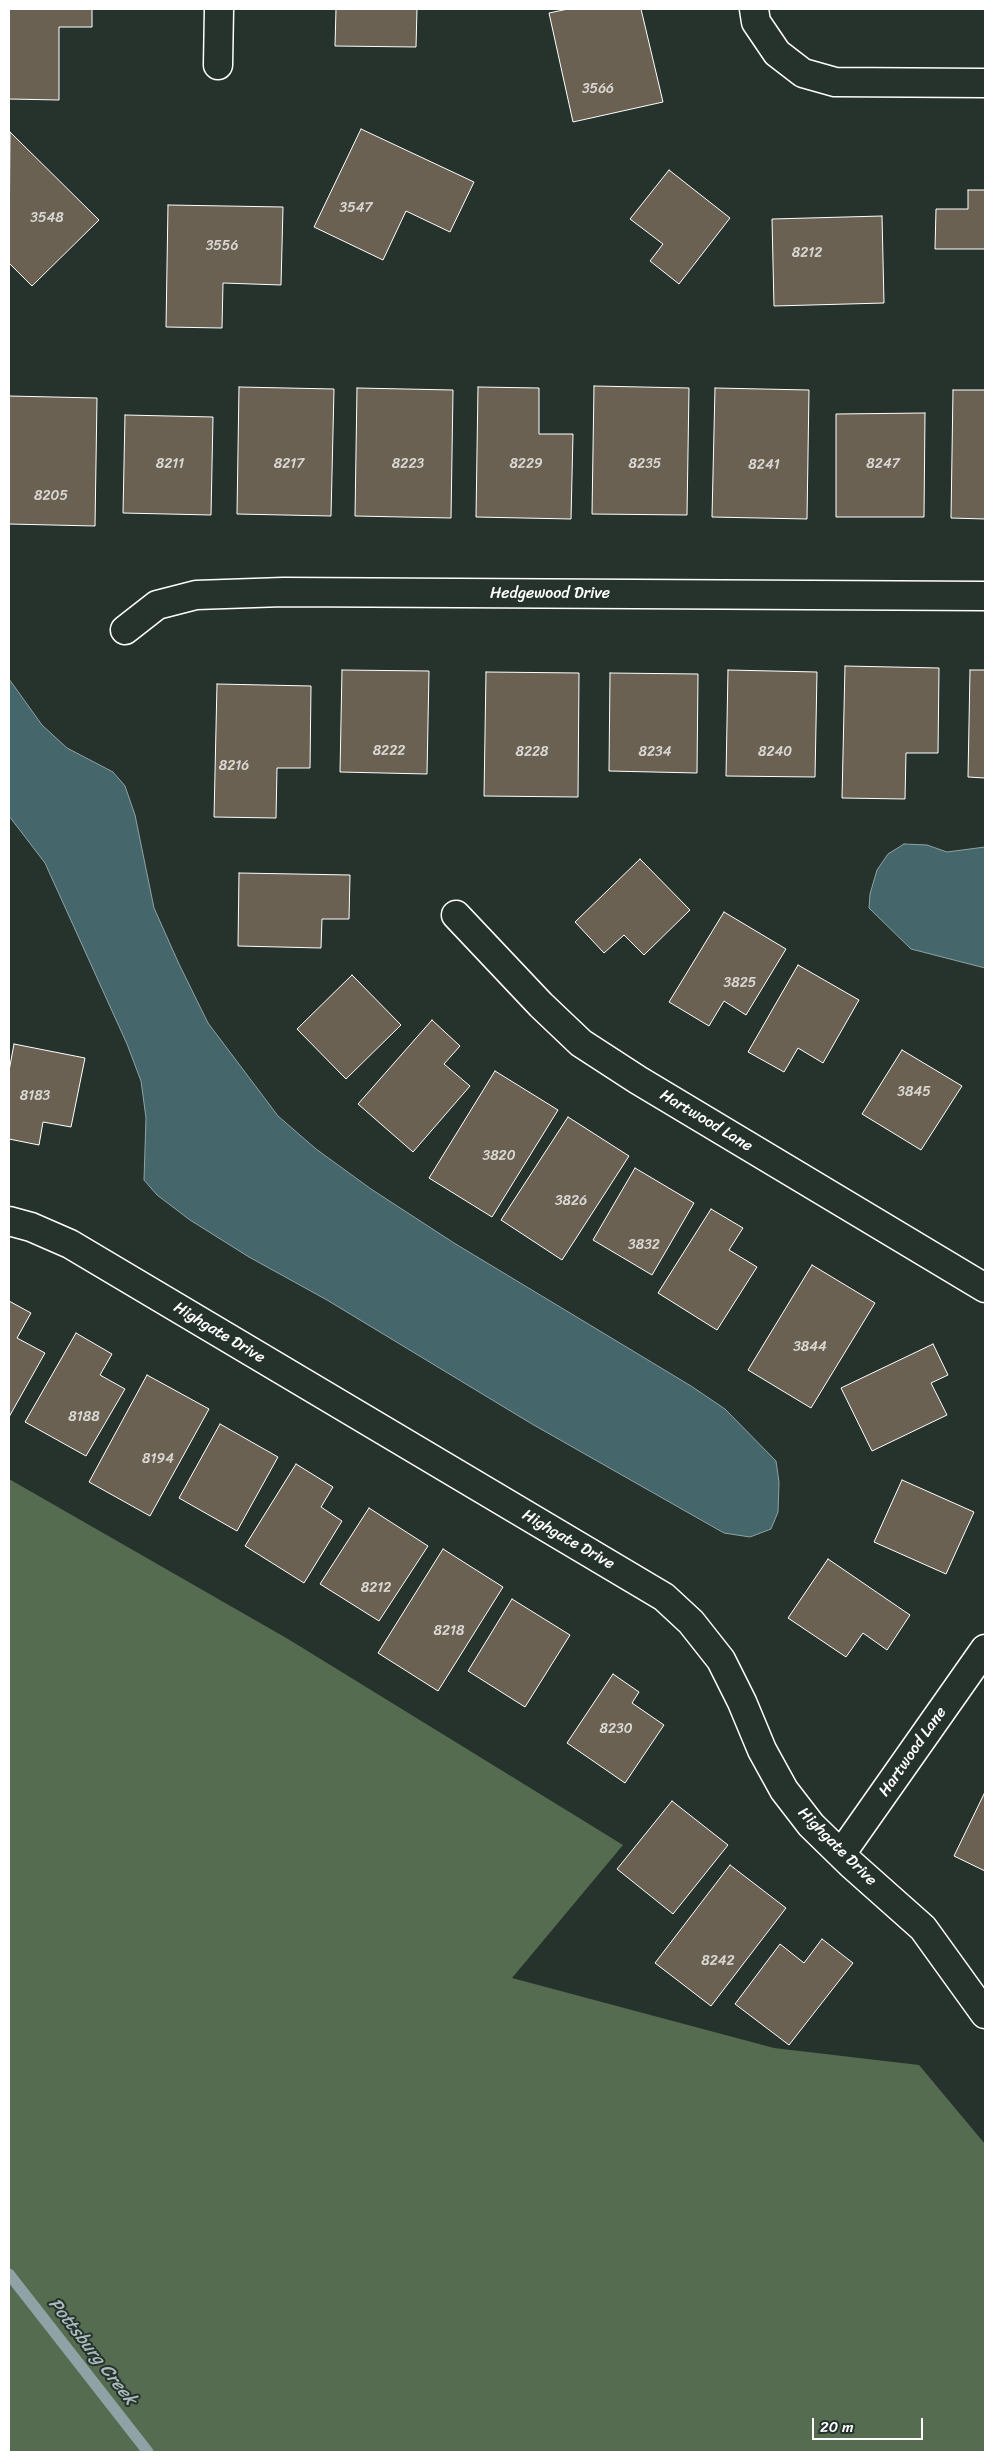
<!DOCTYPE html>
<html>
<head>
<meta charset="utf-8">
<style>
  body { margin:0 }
  #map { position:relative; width:994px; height:2461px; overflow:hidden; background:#26332d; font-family:Sriracha,sans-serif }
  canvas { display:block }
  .frame { position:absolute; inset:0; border:10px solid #fff; pointer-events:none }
  .scale { position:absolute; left:812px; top:2418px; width:111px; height:22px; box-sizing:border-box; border:2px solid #fff; border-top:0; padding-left:6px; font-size:15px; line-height:18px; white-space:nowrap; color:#fff; -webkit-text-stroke:4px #26332d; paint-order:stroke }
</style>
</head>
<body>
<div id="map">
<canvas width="994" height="2461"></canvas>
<div class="frame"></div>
<div class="scale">20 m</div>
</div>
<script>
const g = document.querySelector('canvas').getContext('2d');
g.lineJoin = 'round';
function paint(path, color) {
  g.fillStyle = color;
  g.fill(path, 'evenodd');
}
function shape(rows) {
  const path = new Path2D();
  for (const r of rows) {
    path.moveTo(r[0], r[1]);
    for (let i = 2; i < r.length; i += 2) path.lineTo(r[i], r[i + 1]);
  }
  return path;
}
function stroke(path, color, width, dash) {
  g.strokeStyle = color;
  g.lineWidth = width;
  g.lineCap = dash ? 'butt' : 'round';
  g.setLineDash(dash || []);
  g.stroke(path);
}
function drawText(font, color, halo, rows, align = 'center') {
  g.font = font + ' Sriracha,sans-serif';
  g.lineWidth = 4;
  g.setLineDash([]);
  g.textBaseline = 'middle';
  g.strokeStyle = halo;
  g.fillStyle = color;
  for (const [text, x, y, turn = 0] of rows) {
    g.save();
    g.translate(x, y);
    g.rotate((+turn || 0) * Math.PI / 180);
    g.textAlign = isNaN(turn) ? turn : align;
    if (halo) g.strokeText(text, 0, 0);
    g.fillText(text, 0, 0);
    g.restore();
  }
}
paint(shape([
  [9,1479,288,1639,623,1845,512,1978,774,2048,919,2065,985,2144,985,2452,9,2452]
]), '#556c51');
const water = shape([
  [9,679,42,725,67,748,113,772,125,786,135,815,154,908,179,964,208,1023,278,1116,316,1149,371,1189,454,1243,691,1386,725,1409,776,1461,779,1482,778,1512,771,1529,750,1537,724,1533,532,1424,327,1300,249,1257,190,1220,157,1195,144,1180,146,1118,141,1081,127,1044,45,863,9,816,9,679],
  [904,844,927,845,947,852,985,847,985,968,911,949,869,908,870,894,877,870,888,854,904,844]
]);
paint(water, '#45666b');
stroke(water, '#8fa3a6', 1);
stroke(shape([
  [9,2274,148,2452]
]), '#8fa3a6', 11);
const building = shape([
  [9,9,92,9,92,27,59,27,59,100,9,99,9,9],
  [336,9,417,9,416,47,335,46,336,9],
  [568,9,641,9,663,102,573,122,549,13,568,9],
  [361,129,474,182,450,232,406,211,383,260,314,227,361,129],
  [10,132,99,220,32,286,9,263,10,132],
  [669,170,730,218,679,284,650,261,663,244,630,219,669,170],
  [968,190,985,190,985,249,935,249,936,209,968,209,968,190],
  [168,205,283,207,281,285,223,283,222,328,166,327,168,205],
  [882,216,884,303,774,306,772,219,882,216],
  [594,386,689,388,687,515,592,514,594,386],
  [239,387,334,389,331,516,237,514,239,387],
  [478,387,539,388,539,434,573,434,571,519,476,517,478,387],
  [357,388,453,390,451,518,355,516,357,388],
  [715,388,809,390,807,519,712,517,715,388],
  [953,390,985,390,985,519,951,518,953,390],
  [9,396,97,398,95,526,9,524,9,396],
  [925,413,924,517,836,517,836,414,925,413],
  [125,415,213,417,211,515,123,513,125,415],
  [845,666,939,668,938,753,906,753,905,799,842,798,845,666],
  [342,670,429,671,427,774,340,772,342,670],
  [728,670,817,672,815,777,726,776,728,670],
  [970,670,985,670,985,778,968,777,970,670],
  [486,672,579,673,578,797,484,796,486,672],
  [610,673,698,674,697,773,609,771,610,673],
  [217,684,311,686,310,768,277,768,276,818,214,817,217,684],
  [640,859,690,910,644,955,624,935,604,953,575,922,640,859],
  [239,873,350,875,349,919,322,919,321,948,238,946,239,873],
  [724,912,786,949,746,1015,724,1001,709,1026,669,1002,724,912],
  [798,965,859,1000,823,1063,798,1048,784,1072,748,1052,798,965],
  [352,975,401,1025,346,1079,297,1029,352,975],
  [432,1020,460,1046,444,1064,470,1086,413,1152,358,1104,432,1020],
  [14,1044,85,1058,71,1127,43,1122,39,1145,9,1139,9,1071,14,1044],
  [902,1050,962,1086,921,1150,862,1114,902,1050],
  [495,1071,558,1110,492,1217,429,1178,495,1071],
  [568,1117,629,1156,562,1260,501,1220,568,1117],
  [635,1168,694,1203,652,1275,593,1240,635,1168],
  [711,1209,743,1228,729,1250,757,1267,717,1330,658,1293,711,1209],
  [812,1265,875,1303,811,1408,748,1370,812,1265],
  [9,1301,31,1313,17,1338,45,1353,9,1417,9,1301],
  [76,1333,112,1354,100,1375,125,1389,86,1456,25,1422,76,1333],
  [933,1344,948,1375,931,1383,947,1415,872,1451,841,1388,933,1344],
  [147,1375,209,1409,150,1516,89,1482,147,1375],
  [220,1424,278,1457,237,1531,179,1498,220,1424],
  [296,1464,333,1487,321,1507,342,1521,304,1583,245,1546,296,1464],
  [902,1480,974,1512,946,1574,874,1542,902,1480],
  [369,1508,428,1546,379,1621,320,1584,369,1508],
  [443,1549,503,1587,438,1691,378,1653,443,1549],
  [828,1559,910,1615,887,1650,863,1633,846,1657,788,1618,828,1559],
  [512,1599,570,1635,525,1707,468,1671,512,1599],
  [613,1674,639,1692,632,1703,664,1725,625,1783,567,1743,613,1674],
  [984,1794,985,1795,985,1871,954,1856,984,1794],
  [672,1801,728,1845,673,1914,617,1869,672,1801],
  [730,1865,786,1908,711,2006,655,1963,730,1865],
  [822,1939,853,1963,789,2045,735,2004,780,1944,804,1963,822,1939]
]);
paint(building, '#6a6152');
stroke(building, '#fff', 1);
const minor = shape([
  [754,9,756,22,777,53,803,73,835,82,985,83],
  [218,65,219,9],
  [125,630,157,605,196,595,283,592,985,596],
  [456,915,541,1005,581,1043,638,1080,985,1288],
  [9,1221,31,1227,70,1244,664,1597,691,1622,721,1660,742,1702,762,1750,784,1790,811,1825,851,1864,923,1928,985,2014],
  [841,1854,985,1649]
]);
stroke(minor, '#fff', 31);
stroke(minor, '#26332d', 28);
drawText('14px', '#dad8d4', null, [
  ["3566",598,89],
  ["3547",356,208],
  ["3548",47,218],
  ["3556",222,246],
  ["8212",807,253],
  ["8211",170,464],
  ["8217",289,464],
  ["8223",408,464],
  ["8229",526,464],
  ["8235",645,464],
  ["8247",883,464],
  ["8241",764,465],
  ["8205",51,496],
  ["8222",389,751],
  ["8228",532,752],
  ["8234",655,752],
  ["8240",775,752],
  ["8216",234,766],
  ["3825",740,983],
  ["3845",914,1092],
  ["8183",35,1096],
  ["3820",499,1156],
  ["3826",571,1201],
  ["3832",644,1245],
  ["3844",810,1347],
  ["8188",84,1417],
  ["8194",158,1459],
  ["8212",376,1588],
  ["8218",449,1631],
  ["8230",616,1729],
  ["8242",718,1961]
]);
drawText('16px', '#fff', '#26332d', [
  ["Hedgewood Drive",550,594],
  ["Hartwood Lane",706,1121,31],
  ["Highgate Drive",219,1333,31],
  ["Highgate Drive",568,1540,30],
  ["Hartwood Lane",913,1752,-55],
  ["Highgate Drive",837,1847,45]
]);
drawText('italic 18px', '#abbabc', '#26332d', [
  ["Pottsburg Creek",92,2352,52]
]);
</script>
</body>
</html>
